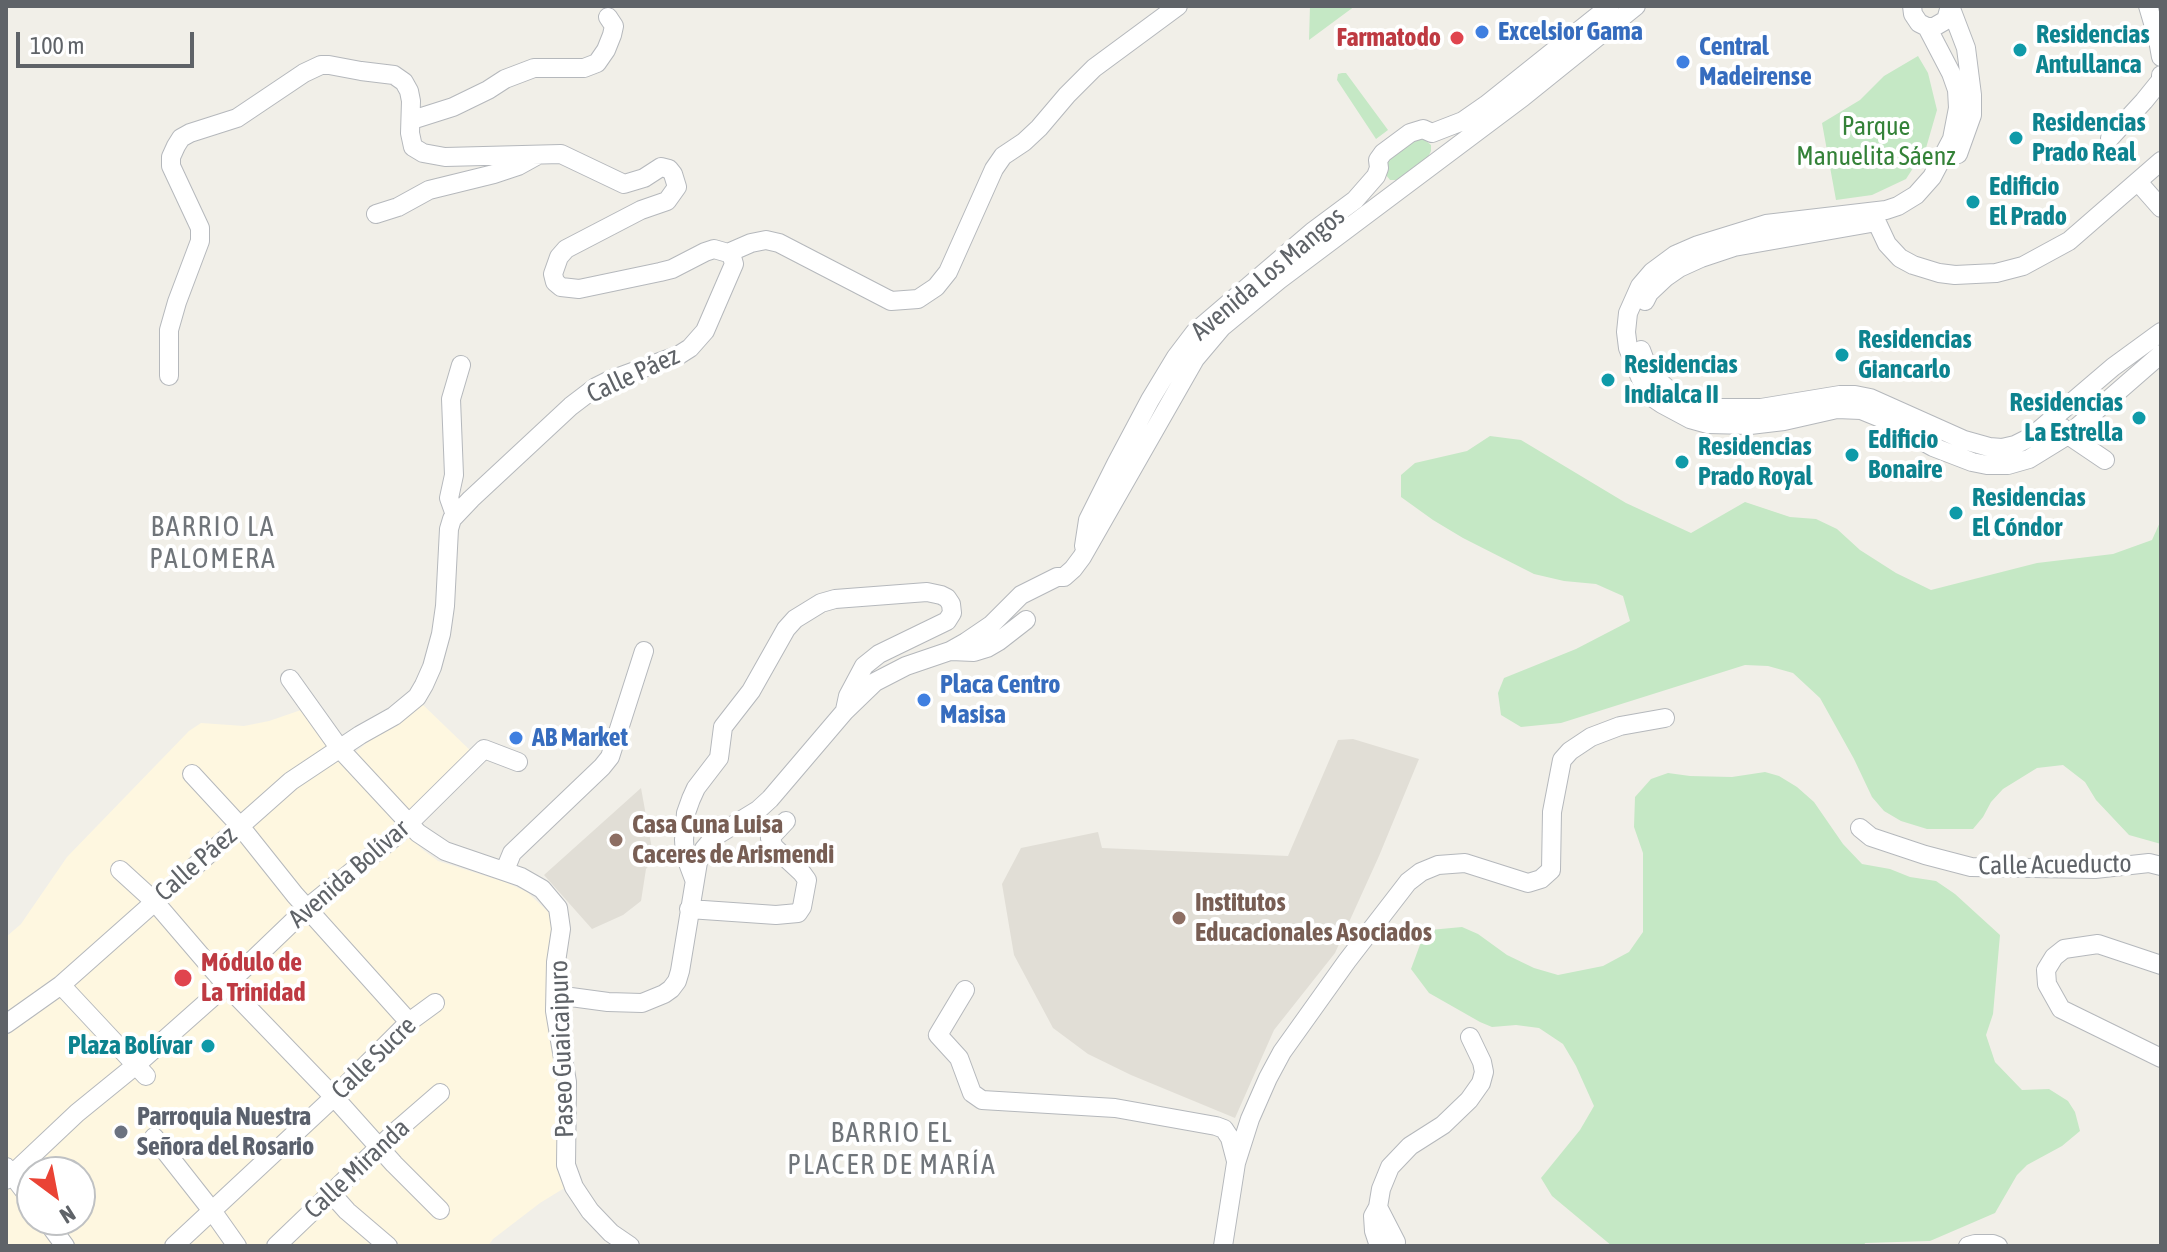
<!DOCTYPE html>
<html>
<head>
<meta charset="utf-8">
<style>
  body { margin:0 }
  #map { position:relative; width:2167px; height:1252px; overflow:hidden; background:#f1efe8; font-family:"Asap Condensed",sans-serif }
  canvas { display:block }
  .frame { position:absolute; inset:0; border:8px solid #5f6368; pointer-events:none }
  .north { position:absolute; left:16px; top:1156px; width:80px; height:80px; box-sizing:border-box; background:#fff; border:2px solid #bfc1c3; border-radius:50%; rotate:148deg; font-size:22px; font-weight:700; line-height:32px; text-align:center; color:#5f6368 }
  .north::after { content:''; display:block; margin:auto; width:28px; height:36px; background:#ea4335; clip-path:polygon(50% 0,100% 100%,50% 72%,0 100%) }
  .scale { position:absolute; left:16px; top:32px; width:178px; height:36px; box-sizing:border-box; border:4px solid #5f6368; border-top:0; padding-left:10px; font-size:24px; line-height:28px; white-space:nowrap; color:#5f6368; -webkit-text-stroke:6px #fff; paint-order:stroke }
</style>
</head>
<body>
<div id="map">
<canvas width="2167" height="1252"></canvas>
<div class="frame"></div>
<div class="north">N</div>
<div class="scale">100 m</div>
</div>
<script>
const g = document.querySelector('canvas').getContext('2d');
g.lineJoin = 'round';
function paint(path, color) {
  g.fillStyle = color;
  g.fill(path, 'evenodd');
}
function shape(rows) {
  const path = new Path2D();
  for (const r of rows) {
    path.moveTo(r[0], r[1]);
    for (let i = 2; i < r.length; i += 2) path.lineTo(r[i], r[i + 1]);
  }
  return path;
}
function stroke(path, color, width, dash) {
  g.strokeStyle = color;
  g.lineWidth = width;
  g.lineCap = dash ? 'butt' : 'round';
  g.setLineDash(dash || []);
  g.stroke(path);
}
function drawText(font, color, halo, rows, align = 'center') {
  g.font = font + ' "Asap Condensed",sans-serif';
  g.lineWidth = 8;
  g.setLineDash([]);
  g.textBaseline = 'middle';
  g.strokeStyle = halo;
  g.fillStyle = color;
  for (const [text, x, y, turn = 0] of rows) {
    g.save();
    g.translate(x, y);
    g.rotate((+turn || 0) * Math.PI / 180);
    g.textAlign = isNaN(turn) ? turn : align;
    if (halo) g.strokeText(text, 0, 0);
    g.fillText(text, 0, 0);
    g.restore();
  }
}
paint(shape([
  [419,701,475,755,399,826,423,850,438,861,505,882,527,892,556,919,566,1187,540,1203,493,1239,488,1246,6,1246,6,937,21,924,67,857,189,731,201,723,244,726,269,721,304,709,343,762],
  [32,1172,80,1172,80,1220,32,1220]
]), '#fef7e0');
paint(shape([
  [1353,739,1419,759,1379,856,1335,953,1274,1030,1235,1118,1131,1075,1088,1054,1053,1028,1014,955,1002,884,1021,848,1098,832,1102,848,1288,856,1338,740],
  [641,788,654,860,646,869,641,901,623,915,592,929,544,875]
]), '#e1ded6');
paint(shape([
  [1310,6,1355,6,1309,40],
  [1918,56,1928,73,1937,110,1926,148,1906,179,1872,195,1836,200,1822,123,1860,100,1884,76],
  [1342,73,1346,73,1388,130,1376,139,1337,80,1338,74],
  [1414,137,1425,140,1431,145,1431,151,1428,157,1397,180,1390,180,1386,175,1382,161],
  [1490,436,1521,440,1626,503,1691,533,1745,502,1790,517,1816,519,1837,529,1860,550,1896,573,1931,590,2037,563,2113,554,2152,540,2161,520,2161,844,2129,835,2096,800,2085,782,2063,765,2037,768,2003,789,1991,802,1983,817,1973,829,1927,829,1901,821,1884,811,1872,797,1854,759,1820,698,1793,673,1768,666,1745,665,1561,723,1521,727,1501,715,1498,693,1504,678,1576,649,1630,621,1623,596,1596,584,1564,581,1534,574,1463,538,1433,520,1401,497,1401,475,1415,463,1467,451],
  [1765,772,1779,776,1797,787,1814,802,1843,844,1862,864,1890,869,1910,877,1936,881,1955,894,2000,935,1993,1014,1986,1035,1995,1062,2022,1090,2049,1089,2068,1101,2075,1112,2080,1131,2062,1146,2027,1165,2017,1175,1995,1213,1930,1241,1865,1243,1864,1246,1612,1246,1552,1196,1541,1178,1580,1130,1594,1106,1576,1066,1563,1044,1539,1028,1516,1025,1492,1027,1480,1022,1429,993,1411,969,1421,942,1430,930,1462,927,1478,934,1507,955,1534,968,1558,975,1603,966,1629,952,1643,932,1643,853,1634,827,1635,797,1651,779,1668,773,1690,776,1732,777]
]), '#c5e8c5');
const minor = shape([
  [1912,6,1913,14,1919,23,1927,27,1934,27,1946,20,1950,6],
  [1950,6,1966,48,1972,95,1972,115,1958,154],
  [2148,6,2158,40,2161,57],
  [1927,27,1951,73,1957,90,1958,108,1952,139,1932,177,1916,195,1898,206,1886,210,1766,224,1698,245,1675,255,1652,272,1640,286,1628,313,1626,332,1628,348,1642,382,1653,398,1662,404,1690,419,1708,424,1750,425,1784,421,1837,409,1861,410,1883,419,1933,447,1972,462,1987,465,2008,465,2029,459,2068,435,2161,354],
  [412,120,453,107,488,90,505,79,534,68,584,68,597,63,606,50,612,35,614,26,608,17],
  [2110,138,2144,101,2161,80,2161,75],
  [2139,183,2161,208],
  [1872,212,1887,244,1900,258,1913,265,1939,273,1955,275,1996,273,2023,266,2069,241,2161,161],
  [376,214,398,207,429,190,494,174,518,166,538,155],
  [728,253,751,243,766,240,779,243,891,301,918,299,936,287,948,272,994,169,1003,156,1024,142,1039,128,1067,95,1094,68,1178,6],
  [1645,301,1649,293,1666,277,1679,268,1701,258,1734,247,1871,223],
  [1641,350,1647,366,1660,382,1672,393,1707,408,1761,408,1840,395,1855,395,1870,398,1964,440,1989,447,2002,448,2015,445,2031,437,2113,367,2161,332],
  [2063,428,2068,435,2105,460],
  [455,515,449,498,454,475,451,399,461,365],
  [1084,546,1088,520,1116,464,1150,400,1176,357,1195,332,1312,232,1355,200,1376,176,1379,168,1378,160,1383,153,1410,133,1423,129,1432,133,1463,121,1486,105,1610,6],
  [951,651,974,652,987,648,999,641,1026,620],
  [290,679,340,749,418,833,445,851,521,877,542,889,558,908,561,929,556,962,555,1011,567,1082,566,1165,574,1187,590,1211,611,1233,630,1246],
  [192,774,240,826,295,895,409,1022],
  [1860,828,1871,837,1925,855,1971,867,2095,869,2149,863,2161,866],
  [120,870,154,901,226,985,334,1097,394,1164,440,1210],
  [505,870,512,853,602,767,610,757,644,651],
  [694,879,685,855,684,840,686,813,691,799,696,788,719,758,723,727,751,691,786,629,795,619,821,603,835,599,927,592,941,595,947,598,951,604,952,613,947,621,879,654,864,666,848,696,845,710],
  [689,909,776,915,798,913,802,907,807,880,802,873,774,847,770,838,786,821],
  [2161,965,2098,944,2064,949,2054,957,2046,970,2047,984,2061,1009,2161,1058],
  [61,985,146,1076],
  [965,990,938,1035,959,1058,972,1093,982,1100,1115,1108,1216,1126,1224,1129,1230,1138,1236,1161],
  [556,995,608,1002,642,1003,664,994,671,989,677,981,680,971,698,862,704,849,714,837,758,810,770,799,845,711,875,682,906,666,950,651,966,642,991,625,1021,595,1057,577,1064,577,1073,569,1082,557,1195,359,1222,327,1279,280,1523,97,1636,6],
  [6,1024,61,985,291,781,360,735,394,716,417,697,424,685,432,667,441,634,445,606,449,529,452,519,471,499,571,406,596,387,608,381,679,355,690,348,705,331,734,264,732,257,728,253,714,249,705,252,672,269,660,272,579,289,561,287,555,282,553,274,559,257,566,249,641,210,667,201,677,187,673,174,669,169,661,167,644,178,624,184,561,154,445,157,423,153,413,147,410,133,411,101,409,91,404,82,394,75,361,71,329,65,321,65,304,73,237,118,190,133,181,138,176,146,171,157,171,166,200,228,200,241,177,302,169,330,169,376],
  [154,1137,213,1212,237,1246],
  [6,1167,32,1201],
  [6,1180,77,1113,136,1065,233,979,307,908,397,835,484,749,518,762],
  [331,1193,347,1211,388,1246],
  [1378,1207,1396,1242],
  [46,1220,65,1246],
  [174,1246,334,1097,409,1022,435,1003],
  [276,1246,395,1132,440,1093],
  [1223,1246,1236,1163,1250,1119,1268,1078,1282,1052,1347,961,1408,882,1421,872,1438,865,1465,863,1528,883,1541,879,1551,870,1552,812,1562,760,1570,751,1591,737,1620,726,1665,718],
  [1379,1246,1374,1231,1373,1216,1378,1207,1381,1189,1390,1167,1410,1146,1443,1125,1469,1100,1481,1083,1484,1072,1482,1062,1470,1037],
  [1968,1246,1975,1244,1993,1244,1998,1246]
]);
stroke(minor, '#b5b8bc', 20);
stroke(minor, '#fff', 18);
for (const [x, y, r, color] of [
  [1482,32,8,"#3f7fe0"],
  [1457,38,8,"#e0444e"],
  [2020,50,8,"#0f9aa8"],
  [1683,62,8,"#3f7fe0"],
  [2016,138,8,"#0f9aa8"],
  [1973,202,8,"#0f9aa8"],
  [1842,355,8,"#0f9aa8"],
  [1608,380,8,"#0f9aa8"],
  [2139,418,8,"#0f9aa8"],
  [1852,455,8,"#0f9aa8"],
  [1682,462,8,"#0f9aa8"],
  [1956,513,8,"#0f9aa8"],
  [924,700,8,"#3f7fe0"],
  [516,738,8,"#3f7fe0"],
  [616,840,8,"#8d6e63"],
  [1179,918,8,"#8d6e63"],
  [183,978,10,"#e0444e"],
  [208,1046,8,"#0f9aa8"],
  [121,1132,8,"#6b7280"]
]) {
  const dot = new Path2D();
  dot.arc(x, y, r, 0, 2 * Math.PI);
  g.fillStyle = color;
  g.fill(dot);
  stroke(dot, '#fff', 3);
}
drawText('bold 26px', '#366cbe', '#fff', [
  ["Excelsior Gama",1498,32],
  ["Central",1699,47],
  ["Madeirense",1699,77],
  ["Placa Centro",940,685],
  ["Masisa",940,715],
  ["AB Market",532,738]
], 'left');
drawText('bold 26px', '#0d838f', '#fff', [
  ["Residencias",2036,35],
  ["Antullanca",2036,65],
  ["Residencias",2032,123],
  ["Prado Real",2032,153],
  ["Edificio",1989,187],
  ["El Prado",1989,217],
  ["Residencias",1858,340],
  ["Giancarlo",1858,370],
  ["Residencias",1624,365],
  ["Indialca II",1624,395],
  ["Residencias",2123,403,"right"],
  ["La Estrella",2123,433,"right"],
  ["Edificio",1868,440],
  ["Bonaire",1868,470],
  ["Residencias",1698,447],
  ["Prado Royal",1698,477],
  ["Residencias",1972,498],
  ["El Cóndor",1972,528],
  ["Plaza Bolívar",192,1046,"right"]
], 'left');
drawText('bold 26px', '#be3a42', '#fff', [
  ["Farmatodo",1441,38],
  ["Módulo de",201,963,"left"],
  ["La Trinidad",201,993,"left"]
], 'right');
drawText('26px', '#348238', '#fff', [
  ["Parque",1876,127],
  ["Manuelita Sáenz",1876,157]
]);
drawText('26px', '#5f6368', '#fff', [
  ["Avenida Los Mangos",1268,274,-40],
  ["Calle Páez",633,375,-25],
  ["Calle Páez",196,864,-41],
  ["Calle Acueducto",2055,865,-1],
  ["Avenida Bolívar",349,874,-41],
  ["Paseo Guaicaipuro",562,1049,-92],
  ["Calle Sucre",374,1058,-44],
  ["Calle Miranda",357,1169,-43]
]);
drawText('bold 26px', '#785e54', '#fff', [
  ["Casa Cuna Luisa",632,825],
  ["Caceres de Arismendi",632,855],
  ["Institutos",1195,903],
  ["Educacionales Asociados",1195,933]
], 'left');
drawText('bold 26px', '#5b616d', '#fff', [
  ["Parroquia Nuestra",137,1117],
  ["Señora del Rosario",137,1147]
], 'left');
g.letterSpacing = '2px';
drawText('28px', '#70757a', '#fff', [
  ["BARRIO LA",213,527],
  ["PALOMERA",213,559],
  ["BARRIO EL",892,1133],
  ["PLACER DE MARÍA",892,1165]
]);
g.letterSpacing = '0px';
</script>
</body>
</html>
